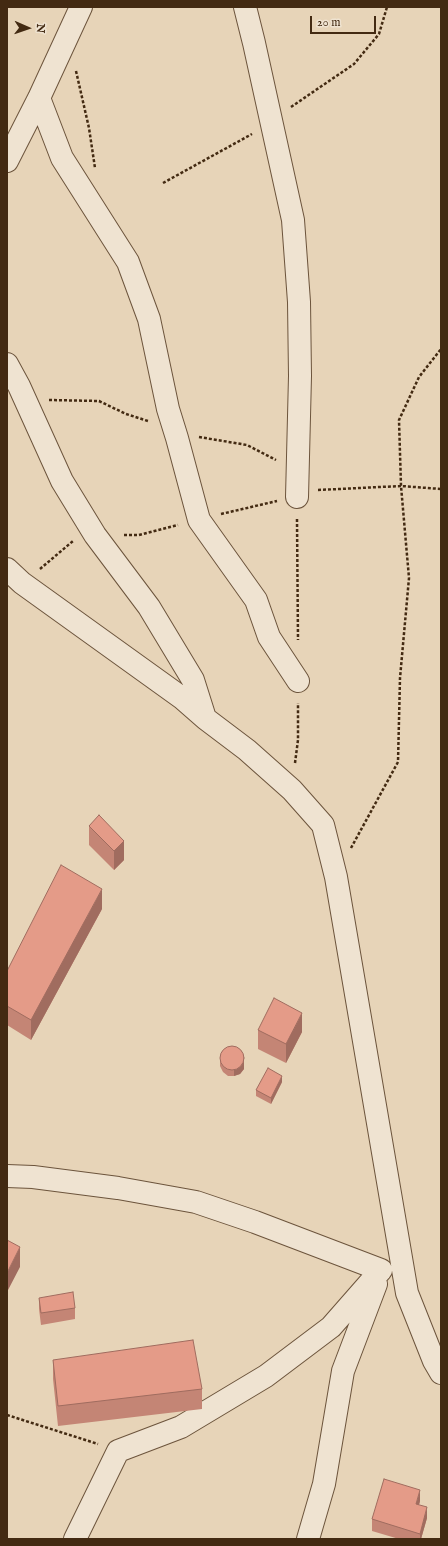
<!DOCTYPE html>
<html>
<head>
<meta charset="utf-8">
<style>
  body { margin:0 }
  #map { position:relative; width:448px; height:1546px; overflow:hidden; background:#e7d4b8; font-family:"IM FELL English",serif }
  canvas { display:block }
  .frame { position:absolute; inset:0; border:8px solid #432a12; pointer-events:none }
  .north { position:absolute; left:8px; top:8px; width:40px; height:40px; -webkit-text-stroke:3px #efe3d1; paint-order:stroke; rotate:92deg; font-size:11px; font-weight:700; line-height:16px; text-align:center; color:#432a12 }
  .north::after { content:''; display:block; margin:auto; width:14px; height:18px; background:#432a12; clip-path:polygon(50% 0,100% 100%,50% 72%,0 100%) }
  .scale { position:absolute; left:310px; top:16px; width:66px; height:18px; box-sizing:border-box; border:2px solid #432a12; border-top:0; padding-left:5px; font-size:12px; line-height:14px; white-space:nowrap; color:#432a12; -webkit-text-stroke:3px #efe3d1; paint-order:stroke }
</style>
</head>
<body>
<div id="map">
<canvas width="448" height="1546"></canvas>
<div class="frame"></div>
<div class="north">N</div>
<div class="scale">20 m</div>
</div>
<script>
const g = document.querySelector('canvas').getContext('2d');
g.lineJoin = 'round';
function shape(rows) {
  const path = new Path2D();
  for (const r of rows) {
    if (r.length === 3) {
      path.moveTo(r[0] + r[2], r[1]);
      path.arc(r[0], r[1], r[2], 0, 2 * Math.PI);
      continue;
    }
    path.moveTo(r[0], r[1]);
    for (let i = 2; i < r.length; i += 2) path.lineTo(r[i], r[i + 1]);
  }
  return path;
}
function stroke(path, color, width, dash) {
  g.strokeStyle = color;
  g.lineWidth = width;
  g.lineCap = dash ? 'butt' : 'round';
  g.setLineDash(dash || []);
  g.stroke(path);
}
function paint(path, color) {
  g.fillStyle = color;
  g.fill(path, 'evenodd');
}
const minor = shape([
  [245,7,254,43,293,220,299,302,300,376,297,497],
  [39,98,62,158,128,262,149,319,168,409,177,438,199,520,256,600,269,637,298,681],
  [7,161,39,98,81,7],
  [7,364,19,386,62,481,95,535,149,607,193,680,205,718],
  [7,569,22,583,182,698,206,719,247,750,292,790,323,825,336,877,407,1293,434,1361,441,1373],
  [7,1176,33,1177,118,1188,196,1202,255,1222,381,1270],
  [75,1539,118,1451,181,1427,266,1376,331,1327,381,1270],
  [308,1539,324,1484,343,1371,376,1284]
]);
stroke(minor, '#6c543c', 24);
stroke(shape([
  [76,71,89,128,95,168],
  [291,107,354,64,379,34,387,7],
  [163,183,252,134],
  [49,400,99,401,126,414,148,421],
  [199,437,247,445,276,460],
  [318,490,401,486,441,489],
  [221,514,277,501],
  [297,519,298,640],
  [124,535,139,535,178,525],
  [40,569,73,541],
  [295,763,298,740,298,703],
  [351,848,398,762,400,678,409,578,401,486,399,420,419,377,441,349],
  [7,1415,98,1444]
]), '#432a12', 2.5, [3, 2]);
stroke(minor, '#efe3d1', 22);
paint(shape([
  [89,826,124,860,114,870,89,845],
  [102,909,31,1040,7,1025,7,971],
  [258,1030,302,1032,286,1063,258,1049],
  [220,1060,244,1063,244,1069,240,1074,234,1076,228,1076,223,1072,220,1066],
  [282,1082,271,1104,256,1096,256,1090],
  [39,1298,75,1308,75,1319,41,1325,39,1309],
  [53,1360,202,1389,202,1409,58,1426,53,1379],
  [420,1501,419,1505,427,1518,421,1539,399,1539,372,1531,372,1519]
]), '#c48575');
paint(shape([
  [124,841,124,860,114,870,114,851],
  [102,889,102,909,31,1040,31,1020],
  [302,1013,302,1032,286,1063,286,1044],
  [244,1057,244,1069,240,1074,234,1076,234,1070],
  [282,1076,282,1082,271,1104,271,1098],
  [20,1247,20,1267,7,1292,7,1273],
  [420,1490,420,1501,416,1515,416,1504],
  [427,1507,427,1518,421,1539,420,1539,420,1534]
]), '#a06c5f');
const building = shape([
  [99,815,124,841,114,851,89,826,99,815],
  [61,865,102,889,31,1020,7,1006,7,971,61,865],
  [274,998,302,1013,286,1044,258,1030,274,998],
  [232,1058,12],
  [268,1068,282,1076,271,1098,256,1090,268,1068],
  [7,1240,20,1247,7,1273,7,1240],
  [73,1292,75,1308,41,1313,39,1298,73,1292],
  [193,1340,202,1389,58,1406,53,1360,193,1340],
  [384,1479,420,1490,416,1504,427,1507,420,1534,372,1519,384,1479]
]);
paint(building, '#e49b88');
stroke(building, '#a06c5f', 1);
</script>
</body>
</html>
